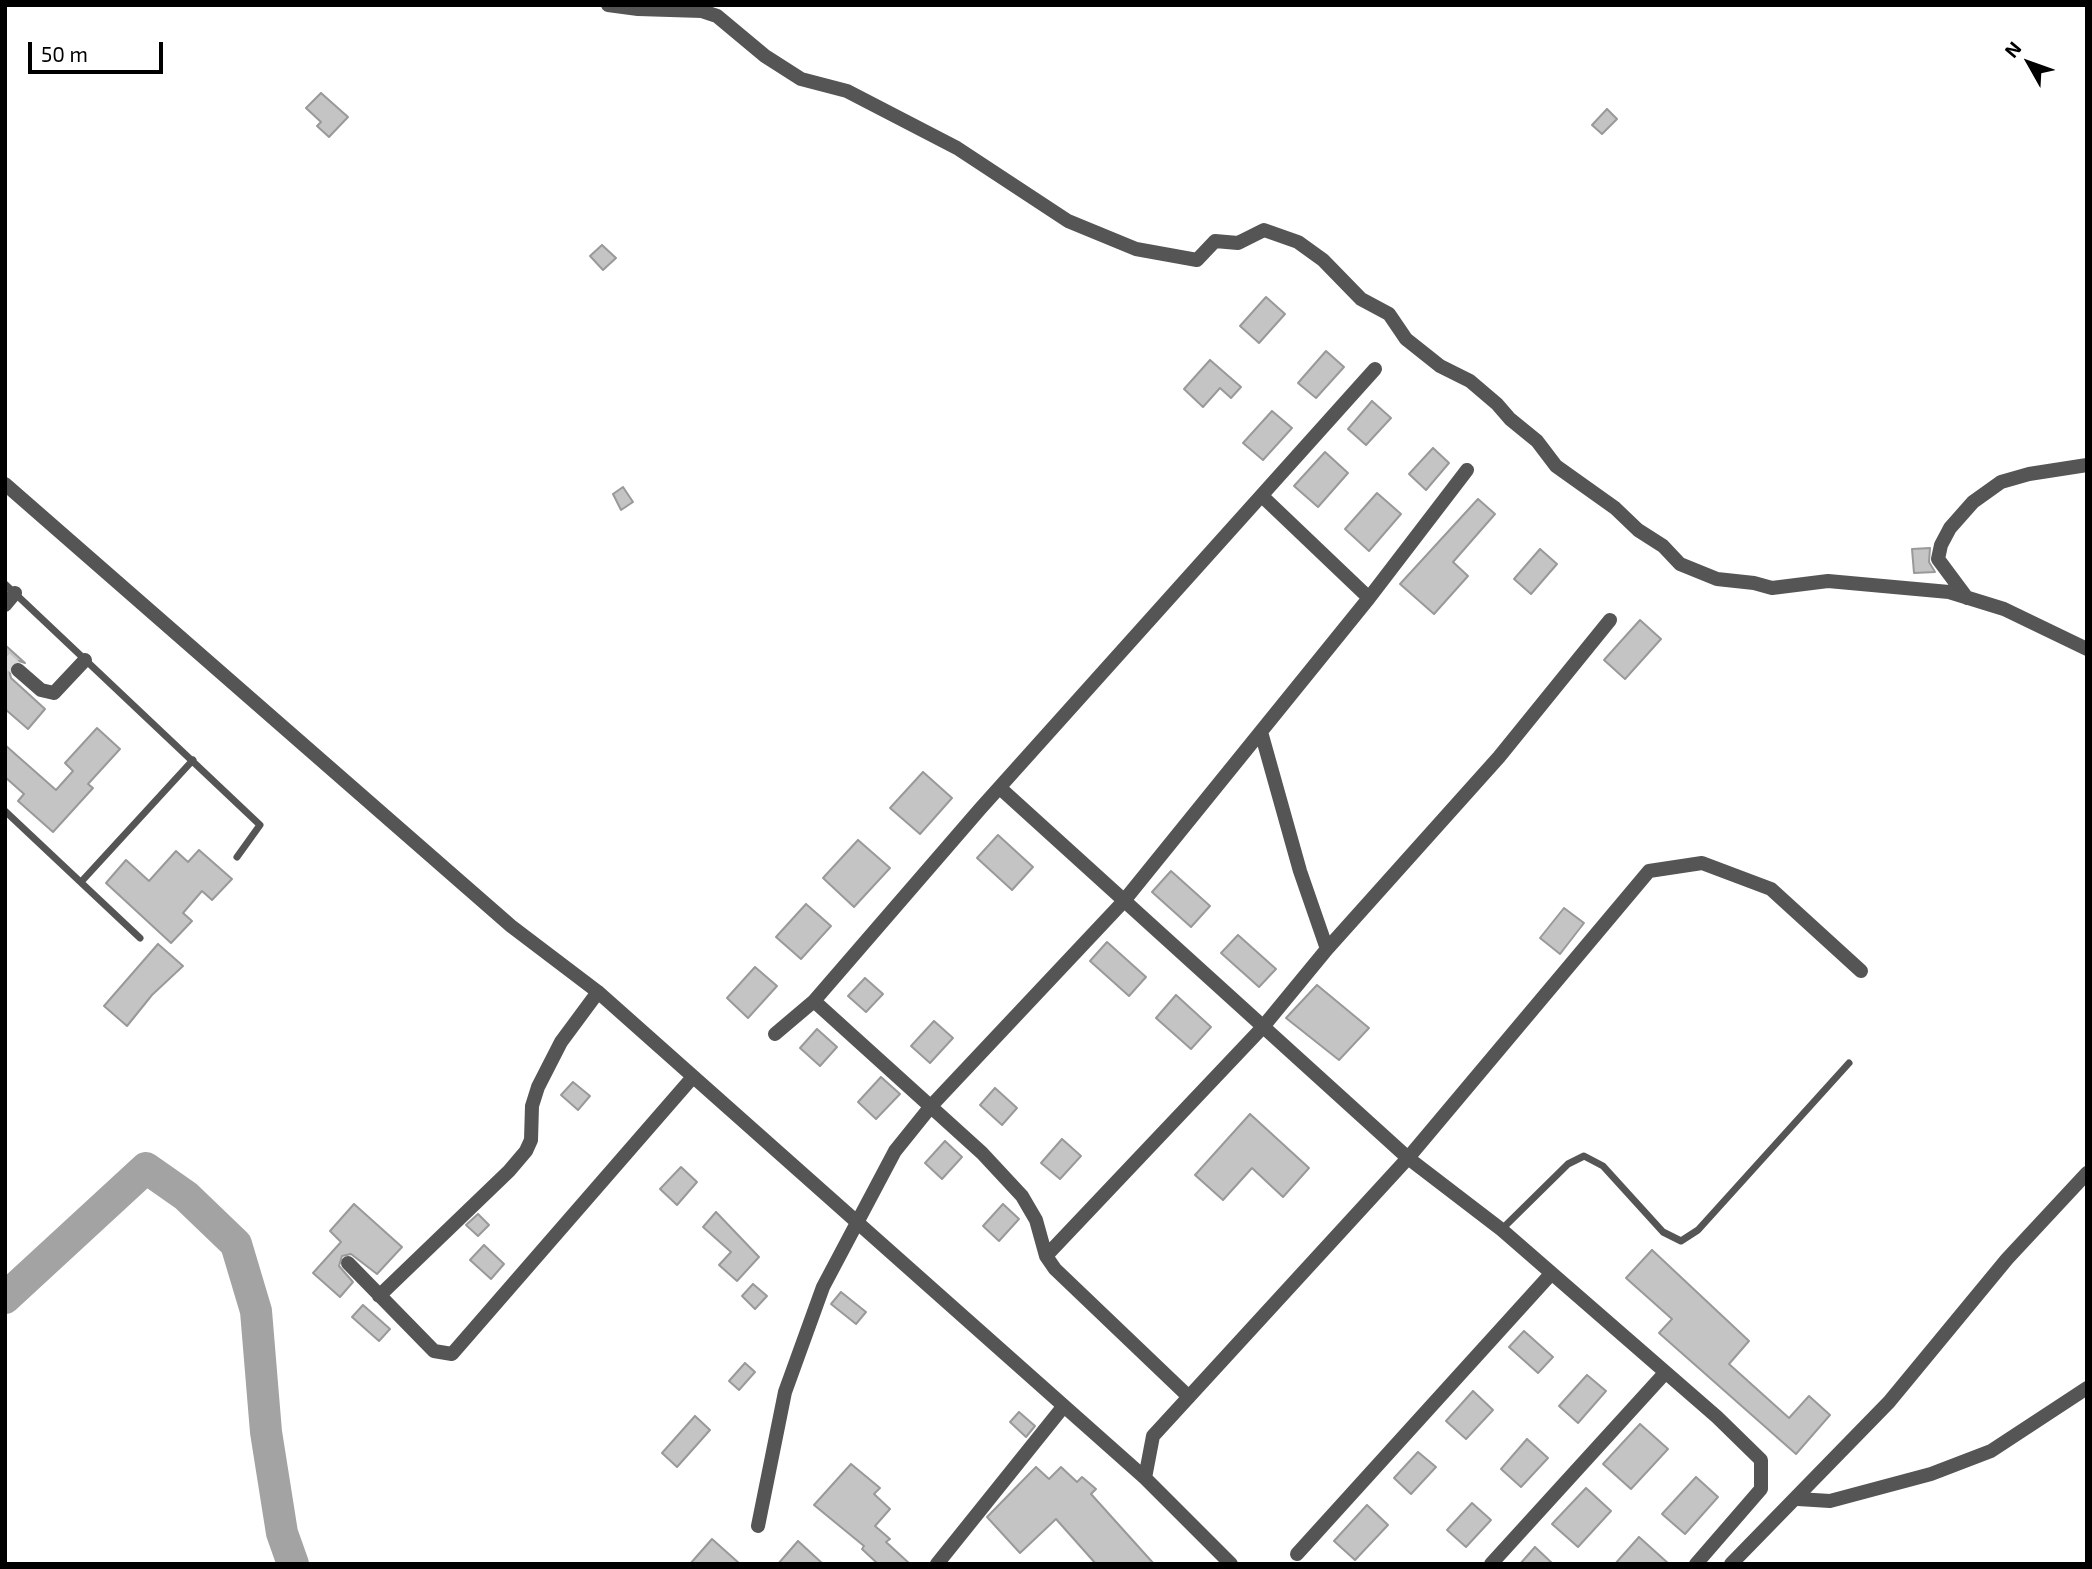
<!DOCTYPE html>
<html>
<head>
<meta charset="utf-8">
<style>
  body { margin:0 }
  #map { position:relative; width:2092px; height:1569px; overflow:hidden; background:#fff; font-family:"Exo 2",sans-serif }
  canvas { display:block }
  .frame { position:absolute; inset:0; border:7px solid #000; pointer-events:none }
  .north { position:absolute; left:1994px; top:28px; width:70px; height:70px; -webkit-text-stroke:5px #fff; paint-order:stroke; rotate:310deg; font-size:19px; font-weight:700; line-height:28px; text-align:center; color:#000 }
  .north::after { content:''; display:block; margin:auto; width:24px; height:32px; background:#000; clip-path:polygon(50% 0,100% 100%,50% 72%,0 100%) }
  .scale { position:absolute; left:28px; top:42px; width:135px; height:32px; box-sizing:border-box; border:4px solid #000; border-top:0; padding-left:9px; font-size:21px; line-height:24px; white-space:nowrap; color:#000; -webkit-text-stroke:5px #fff; paint-order:stroke }
</style>
</head>
<body>
<div id="map">
<canvas width="2092" height="1569"></canvas>
<div class="frame"></div>
<div class="north">N</div>
<div class="scale">50 m</div>
</div>
<script>
const g = document.querySelector('canvas').getContext('2d');
g.lineJoin = 'round';
function shape(rows) {
  const path = new Path2D();
  for (const r of rows) {
    path.moveTo(r[0], r[1]);
    for (let i = 2; i < r.length; i += 2) path.lineTo(r[i], r[i + 1]);
  }
  return path;
}
function stroke(path, color, width, dash) {
  g.strokeStyle = color;
  g.lineWidth = width;
  g.lineCap = dash ? 'butt' : 'round';
  g.setLineDash(dash || []);
  g.stroke(path);
}
function paint(path, color) {
  g.fillStyle = color;
  g.fill(path, 'evenodd');
}
stroke(shape([
  [5,1298,146,1168,186,1196,236,1244,256,1311,266,1432,282,1533,293,1564]
]), '#a3a3a3', 32);
const building = shape([
  [321,93,348,117,329,137,317,126,321,122,306,108,321,93],
  [1607,109,1617,119,1602,134,1592,125,1607,109],
  [602,245,616,258,603,270,590,256,602,245],
  [1266,297,1285,314,1259,343,1240,326,1266,297],
  [1326,351,1344,367,1316,398,1298,383,1326,351],
  [1210,360,1241,387,1231,398,1220,388,1203,407,1184,389,1210,360],
  [1372,401,1391,418,1366,445,1348,429,1372,401],
  [1272,411,1292,428,1263,460,1243,443,1272,411],
  [1433,448,1449,463,1426,490,1409,474,1433,448],
  [1325,452,1348,473,1318,507,1294,486,1325,452],
  [623,487,633,502,621,510,613,494,623,487],
  [1377,493,1401,514,1369,551,1345,529,1377,493],
  [1478,499,1495,514,1453,562,1468,576,1434,614,1400,584,1478,499],
  [1930,548,1929,562,1935,572,1914,573,1912,549,1930,548],
  [1540,549,1557,564,1531,594,1514,579,1540,549],
  [1640,620,1661,639,1625,679,1604,660,1640,620],
  [5,645,25,663,19,661,11,663,9,669,11,678,45,709,28,729,5,709,5,645],
  [97,728,120,749,88,784,93,788,53,832,18,801,24,794,5,777,5,745,56,790,73,771,65,763,97,728],
  [923,772,952,798,920,834,890,808,923,772],
  [998,835,1033,867,1012,890,977,858,998,835],
  [858,840,890,868,854,907,823,878,858,840],
  [199,850,232,879,212,900,202,891,183,913,192,921,171,943,106,883,126,860,149,881,176,851,188,862,199,850],
  [1171,871,1210,906,1191,927,1152,892,1171,871],
  [806,904,831,926,801,959,776,937,806,904],
  [1564,908,1584,923,1560,954,1540,938,1564,908],
  [1238,935,1276,969,1259,987,1221,953,1238,935],
  [1107,942,1146,977,1129,996,1090,961,1107,942],
  [158,944,183,966,152,995,127,1026,104,1006,158,944],
  [755,967,777,986,748,1018,727,998,755,967],
  [865,978,883,994,866,1012,848,996,865,978],
  [1317,985,1369,1028,1339,1060,1286,1018,1317,985],
  [1176,995,1211,1027,1191,1049,1156,1018,1176,995],
  [934,1021,953,1038,930,1063,911,1046,934,1021],
  [817,1029,837,1047,820,1066,800,1048,817,1029],
  [881,1077,900,1094,876,1119,858,1102,881,1077],
  [573,1082,590,1096,578,1110,561,1095,573,1082],
  [995,1088,1017,1108,1002,1125,980,1105,995,1088],
  [1250,1114,1309,1168,1283,1197,1252,1168,1223,1200,1195,1175,1250,1114],
  [1062,1139,1081,1156,1060,1179,1041,1163,1062,1139],
  [945,1141,962,1157,942,1179,925,1163,945,1141],
  [681,1167,697,1182,677,1205,660,1189,681,1167],
  [354,1204,402,1247,377,1274,351,1254,342,1256,339,1266,353,1282,340,1297,313,1273,341,1242,330,1231,354,1204],
  [1003,1204,1019,1219,999,1241,983,1226,1003,1204],
  [716,1212,759,1257,737,1281,719,1265,731,1252,703,1227,716,1212],
  [478,1214,489,1225,478,1236,466,1225,478,1214],
  [484,1245,504,1264,491,1279,470,1260,484,1245],
  [1652,1250,1749,1341,1729,1364,1789,1418,1809,1396,1830,1415,1796,1454,1659,1333,1672,1319,1626,1278,1652,1250],
  [753,1284,767,1296,755,1309,742,1296,753,1284],
  [841,1292,866,1312,856,1324,831,1304,841,1292],
  [363,1305,390,1329,379,1341,352,1317,363,1305],
  [1524,1331,1553,1357,1538,1373,1509,1347,1524,1331],
  [745,1363,755,1372,739,1390,729,1381,745,1363],
  [1587,1375,1606,1391,1578,1423,1559,1406,1587,1375],
  [1473,1391,1493,1410,1466,1439,1446,1421,1473,1391],
  [1019,1412,1035,1426,1026,1437,1010,1422,1019,1412],
  [695,1416,710,1430,677,1467,662,1453,695,1416],
  [1640,1424,1668,1449,1631,1489,1603,1464,1640,1424],
  [1527,1439,1548,1458,1521,1487,1501,1469,1527,1439],
  [1418,1452,1436,1467,1411,1494,1394,1478,1418,1452],
  [851,1464,880,1488,874,1494,890,1509,875,1526,890,1539,886,1542,910,1564,878,1564,862,1549,864,1546,814,1505,851,1464],
  [1036,1467,1049,1479,1061,1467,1077,1482,1082,1477,1096,1489,1091,1494,1154,1564,1096,1564,1056,1519,1020,1553,987,1517,1036,1467],
  [1696,1477,1718,1497,1685,1534,1662,1514,1696,1477],
  [1586,1488,1611,1511,1578,1547,1552,1524,1586,1488],
  [1472,1503,1491,1520,1466,1547,1447,1530,1472,1503],
  [1367,1505,1388,1525,1355,1560,1334,1541,1367,1505],
  [1639,1537,1669,1564,1615,1564,1639,1537],
  [712,1539,740,1564,690,1564,712,1539],
  [798,1541,823,1564,778,1564,798,1541],
  [1535,1547,1553,1564,1520,1564,1535,1547]
]);
paint(building, '#c4c4c4');
stroke(building, '#999', 2);
stroke(shape([
  [5,659,18,670]
]), '#d9d9d9', 14, [14, 7]);
stroke(shape([
  [5,584,260,825,237,857],
  [5,811,140,938],
  [81,882,193,760],
  [1502,1229,1568,1164,1584,1156,1603,1166,1663,1232,1681,1241,1698,1230,1849,1063]
]), '#555', 7);
stroke(shape([
  [608,5,638,9,702,11,717,16,765,56,801,79,847,91,957,148,1068,221,1136,249,1197,260,1215,241,1238,243,1264,230,1298,242,1323,260,1361,299,1389,314,1406,339,1440,366,1470,381,1497,404,1510,419,1537,441,1556,466,1615,508,1638,530,1663,546,1680,564,1717,579,1754,583,1772,588,1828,581,1949,592,2004,609,2087,649],
  [5,484,511,926,598,992,1145,1478,1231,1564],
  [1262,496,1369,598],
  [1967,598,1938,559,1941,545,1950,528,1973,502,2001,482,2029,474,2087,465],
  [5,605,15,593],
  [18,670,41,690,54,693,85,660],
  [1261,732,1300,871,1327,949],
  [1000,788,1408,1158,1502,1230,1717,1417,1761,1460,1761,1489,1696,1564],
  [814,1001,982,1153,1022,1196,1036,1220,1046,1256,1055,1269,1189,1397],
  [775,1034,814,1001,980,809,1375,369],
  [1046,1256,1262,1028,1327,949,1499,757,1610,620],
  [348,1263,434,1351,452,1354,692,1078],
  [379,1296,509,1171,526,1151,531,1140,532,1106,538,1087,561,1042,598,992],
  [1145,1478,1153,1436,1408,1158,1649,871,1702,863,1771,889,1861,971],
  [1798,1499,1830,1501,1931,1474,1991,1451,2087,1388],
  [758,1526,785,1392,823,1287,895,1151,932,1105,1123,902,1369,598,1467,470],
  [1297,1554,1550,1275],
  [937,1564,1063,1407],
  [1491,1564,1665,1373],
  [1731,1564,1889,1402,2007,1259,2087,1173]
]), '#555', 14);
</script>
</body>
</html>
